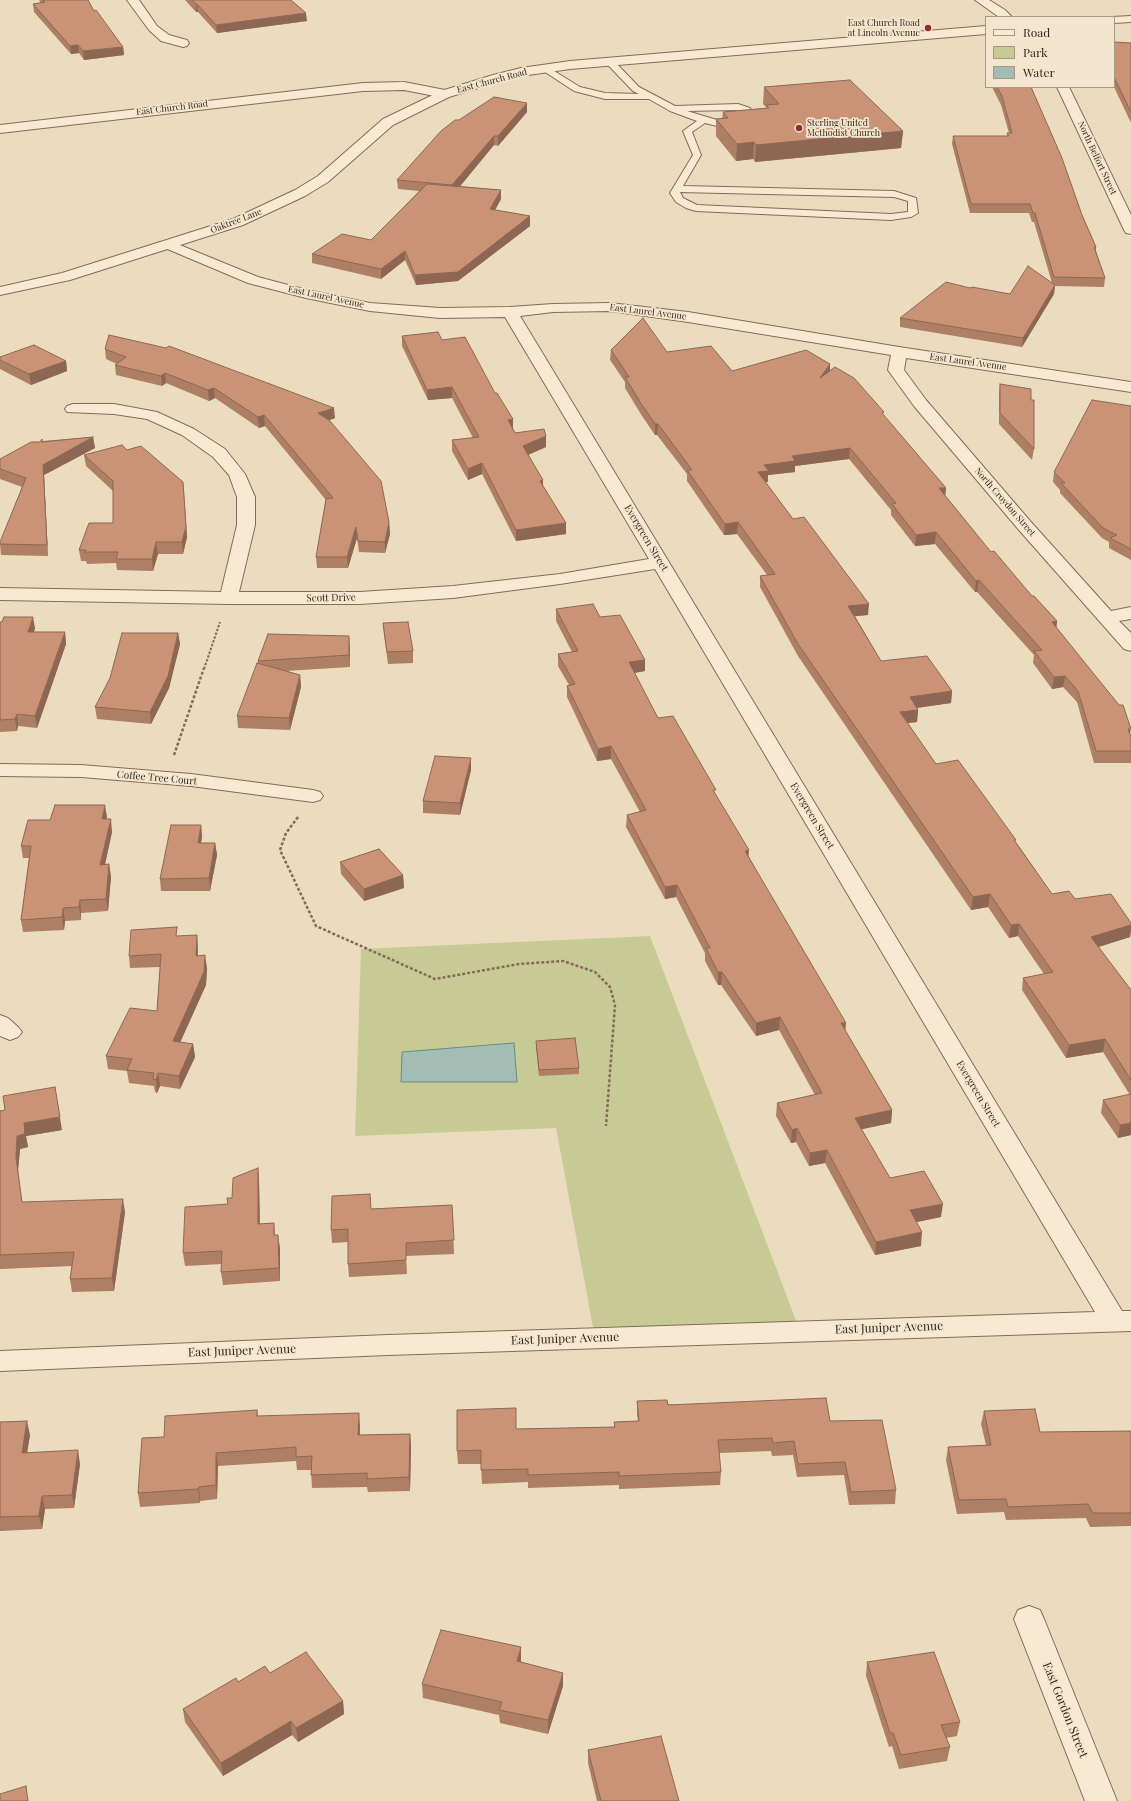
<!DOCTYPE html>
<html>
<head>
<meta charset="utf-8">
<style>
  body { margin:0 }
  #map { position:relative; width:1131px; height:1801px; overflow:hidden; background:#ecdcbf; font-family:"Playfair Display",serif }
  canvas { display:block }
  .legend { position:absolute; left:985px; top:16px; width:130px; height:72px; box-sizing:border-box; background:#f4e6ce; border:1px solid #a79987; margin:0; padding:5px 7px; list-style:none; font-size:12px; color:#34261c }
  .legend li { display:flex; align-items:center; gap:8px; height:20px }
  .legend b { width:20px; border:1px solid #a79987 }
</style>
</head>
<body>
<div id="map">
<canvas width="1131" height="1801"></canvas>
<ul class="legend">
<li><b style="height:5px;background:#f8ead2"></b>Road</li>
<li><b style="height:11px;background:#c7ca94"></b>Park</li>
<li><b style="height:11px;background:#a2beb4"></b>Water</li>
</ul>
</div>
<script>
const g = document.querySelector('canvas').getContext('2d');
g.lineJoin = 'round';
function paint(path, color) {
  g.fillStyle = color;
  g.fill(path, 'evenodd');
}
function shape(rows) {
  const path = new Path2D();
  for (const r of rows) {
    path.moveTo(r[0], r[1]);
    for (let i = 2; i < r.length; i += 2) path.lineTo(r[i], r[i + 1]);
  }
  return path;
}
function stroke(path, color, width, dash) {
  g.strokeStyle = color;
  g.lineWidth = width;
  g.lineCap = dash ? 'butt' : 'round';
  g.setLineDash(dash || []);
  g.stroke(path);
}
function drawText(font, color, halo, rows, align = 'center') {
  g.font = font + ' "Playfair Display",serif';
  g.lineWidth = 3.5;
  g.setLineDash([]);
  g.textBaseline = 'middle';
  g.strokeStyle = halo;
  g.fillStyle = color;
  for (const [text, x, y, turn = 0] of rows) {
    g.save();
    g.translate(x, y);
    g.rotate((+turn || 0) * Math.PI / 180);
    g.textAlign = isNaN(turn) ? turn : align;
    if (halo) g.strokeText(text, 0, 0);
    g.fillText(text, 0, 0);
    g.restore();
  }
}
paint(shape([
  [650,936,800,1331,595,1338,556,1128,355,1136,361,949]
]), '#c7ca94');
const water = shape([
  [514,1043,517,1082,401,1082,402,1052,514,1043]
]);
paint(water, '#a2beb4');
stroke(water, '#6a8b81', 1);
const service = shape([
  [607,60,613,60,639,87,675,106,738,104,750,108,754,114,741,123,717,126,705,123,692,132,701,155,683,186,894,191,916,198,918,213,911,217,891,220,696,211,686,208,676,202,670,193,693,155,683,131,697,121,670,111,649,99,605,99,574,91,539,68,543,66,546,66,580,87,605,93,639,94,633,91,607,64,607,60],
  [737,110,745,113,736,119,717,120,687,111,737,110],
  [680,192,894,197,908,201,908,212,891,214,697,205,683,198,680,192]
]);
const minor = shape([
  [127,0,139,0,157,26,169,35,187,40,189,43,187,46,183,47,161,41,149,30,127,0],
  [404,82,445,90,449,91,451,94,449,97,445,98,404,90,363,91,0,133,0,125,363,83,404,82],
  [1057,87,1069,87,1131,215,1131,234,1126,233,1124,230,1057,87],
  [170,241,258,277,307,290,370,303,440,308,510,307,553,304,610,303,688,312,899,347,1131,382,1131,392,906,358,904,370,926,400,1031,522,1111,611,1131,607,1131,619,1119,621,1131,633,1131,651,1124,649,1019,530,914,406,888,370,891,355,688,322,610,311,553,312,520,316,1122,1311,1131,1311,1131,1331,388,1355,0,1371,0,1351,388,1335,1095,1312,655,569,560,584,453,598,360,604,229,604,0,600,0,588,221,592,237,525,237,497,229,475,213,457,182,435,147,419,114,414,67,412,65,409,67,406,73,404,114,404,157,412,194,429,225,449,245,474,255,497,255,525,239,592,360,592,453,586,560,574,649,559,505,317,440,318,370,311,306,298,248,283,165,248,163,245,165,242,170,241],
  [0,764,81,765,191,774,313,790,320,792,323,796,320,800,313,802,191,786,81,777,0,776,0,764],
  [0,1015,8,1018,18,1027,22,1032,18,1037,10,1040,0,1036,0,1015],
  [1029,1606,1040,1610,1044,1619,1117,1801,1085,1801,1014,1619,1018,1610,1029,1606]
]);
const tertiary = shape([
  [975,0,989,0,1005,10,1012,17,999,17,975,0],
  [1131,16,1131,22,1114,23,1114,17,1112,17,1131,16],
  [986,26,986,34,570,69,521,76,501,81,449,97,393,125,328,182,305,196,243,225,70,280,0,295,0,287,62,273,233,219,295,190,318,176,383,119,441,91,493,75,521,68,570,61,986,26]
]);
stroke(service, '#846c58', 2);
stroke(minor, '#846c58', 2);
stroke(tertiary, '#846c58', 2);
stroke(shape([
  [204,669,220,622]
]), '#846c58', 2, [2.5, 1.5]);
stroke(shape([
  [174,755,204,668],
  [298,817,286,833,280,850,316,926,435,979,519,964,563,961,595,972,610,987,615,1005,606,1126]
]), '#846c58', 2.5, [3, 2]);
paint(service, '#f8ead2');
paint(minor, '#f8ead2');
paint(tertiary, '#f8ead2');
paint(shape([
  [39,0,88,0,94,11,123,47,124,55,84,60,79,53,71,54,34,12,33,4,41,3],
  [185,0,291,0,307,21,217,33,198,12,196,12],
  [1114,42,1131,43,1131,123,1114,87],
  [764,87,903,131,901,148,755,162,753,159,736,161,716,136,716,119,722,119,723,112,766,108,766,107,763,104],
  [992,87,1031,87,1082,215,1096,247,1096,251,1105,278,1104,287,1055,286,1054,294,1022,347,900,327,900,318,970,288,1010,294,1052,283,1034,222,1032,222,1029,213,970,213,952,144,953,136,1007,136,1007,133,1009,133,1001,105],
  [527,112,498,146,494,145,459,186,501,190,501,199,495,210,530,216,530,226,458,281,416,285,405,260,381,279,312,263,312,254,371,240,419,191,398,189,397,180,459,120],
  [402,336,442,340,513,428,515,433,546,447,528,455,543,480,543,486,566,534,516,541,482,474,468,480,452,451,452,440,473,438,452,398,428,400,402,346],
  [105,349,335,418,329,420,389,522,390,534,385,553,359,552,357,538,348,568,317,568,316,557,326,500,265,426,259,428,215,398,209,401,166,383,162,386,116,375,115,365,117,364,106,359],
  [611,350,667,352,732,371,830,371,883,415,946,488,945,496,991,552,1032,596,1057,621,1056,627,1131,729,1130,734,1131,737,1131,763,1094,763,1077,702,1063,687,1052,689,1033,663,1034,655,977,592,975,592,935,544,915,546,891,515,891,510,849,459,795,466,795,472,768,475,768,482,765,482,793,519,868,615,855,616,881,661,952,691,951,703,917,708,918,710,917,722,907,723,936,764,1016,842,1052,894,1075,899,1131,923,1131,929,1130,937,1098,947,1131,990,1131,1135,1118,1138,1101,1113,1103,1100,1130,1095,1103,1052,1066,1058,1022,990,1023,978,1044,974,1018,936,1009,938,988,907,971,910,798,656,760,587,760,576,767,575,737,534,724,535,687,481,687,474,657,435,655,435,642,416,625,388,625,382,610,360],
  [0,357,66,361,67,371,31,385,0,369],
  [1000,384,1031,400,1034,449,1032,460,999,424,999,395],
  [1131,406,1131,560,1109,548,1109,542,1102,538,1060,493,1060,490,1053,482,1054,472],
  [93,437,95,448,44,475,48,556,1,555,0,544,22,487,0,479,0,459,42,441],
  [127,450,184,493,187,537,183,554,158,554,153,571,117,570,116,563,87,564,86,561,81,561,79,550,113,523,113,491,86,466,84,455],
  [556,609,600,617,645,660,645,671,634,673,658,718,715,794,749,857,845,1030,892,1110,891,1123,861,1129,890,1178,941,1217,916,1222,921,1246,875,1255,825,1163,809,1166,796,1142,791,1143,776,1116,777,1103,815,1095,779,1030,756,1036,721,985,718,985,705,961,705,953,676,897,665,899,626,827,627,815,640,812,611,759,597,761,567,697,567,686,569,685,558,666,558,654,572,652,556,621],
  [0,622,35,628,34,632,65,632,66,644,37,728,18,726,17,731,0,732],
  [383,623,413,651,413,663,388,664,384,635],
  [178,633,180,644,169,688,151,724,97,719,95,707],
  [349,636,350,667,286,671,300,675,301,687,290,730,238,728,237,716,258,663,258,661],
  [471,758,471,770,460,815,423,813,423,801],
  [107,817,106,819,112,832,105,865,109,864,111,877,108,911,81,913,81,920,65,921,64,930,23,932,21,920,29,858,23,858,21,846,50,820],
  [201,825,202,837,201,843,215,843,217,855,210,891,161,891,160,879],
  [340,862,403,875,404,888,364,901,341,874],
  [178,936,198,947,198,956,207,968,206,985,180,1042,193,1044,195,1057,180,1089,160,1086,157,1093,155,1092,154,1086,129,1083,127,1071,108,1069,106,1056,157,1011,160,967,130,968,129,956],
  [536,1041,579,1068,579,1074,539,1076,536,1047],
  [5,1110,62,1130,26,1136,28,1147,20,1149,18,1171,22,1202,125,1212,114,1291,72,1292,70,1279,72,1266,0,1269,0,1111],
  [258,1168,259,1181,260,1224,274,1223,275,1235,280,1248,280,1281,223,1285,221,1272,222,1264,185,1266,183,1253,228,1204,232,1198],
  [452,1205,454,1254,406,1256,407,1274,349,1277,348,1264,348,1242,332,1243,331,1230,371,1209],
  [637,1401,830,1421,896,1490,895,1504,849,1505,844,1475,797,1477,793,1455,772,1456,771,1451,719,1453,721,1472,720,1485,619,1489,619,1485,528,1488,528,1482,482,1484,481,1464,458,1464,457,1451,516,1429,614,1427,614,1422,638,1421,637,1415],
  [257,1410,258,1416,360,1426,360,1435,410,1434,411,1447,410,1491,368,1492,367,1487,312,1488,311,1470,297,1470,296,1461,218,1466,217,1499,200,1501,200,1503,140,1507,138,1493,164,1437],
  [984,1411,1040,1432,1131,1431,1131,1526,1090,1527,1086,1518,1006,1520,1004,1512,957,1514,946,1460,948,1447,986,1445,981,1424],
  [0,1422,30,1435,27,1452,80,1464,74,1508,45,1509,42,1529,0,1531],
  [521,1661,521,1662,563,1686,548,1734,500,1723,499,1715,423,1698,422,1684],
  [867,1662,960,1722,957,1736,946,1738,950,1747,947,1761,899,1769,892,1746,889,1747,866,1676],
  [270,1673,343,1701,344,1714,298,1742,292,1735,223,1776,185,1722,183,1709,238,1682],
  [588,1750,679,1801,597,1801,588,1763]
]), '#ae7e65');
paint(shape([
  [196,4,197,4,198,12,196,12],
  [306,13,307,21,217,33,216,25],
  [78,45,79,53,71,54,70,46],
  [123,47,124,55,84,60,83,51],
  [527,103,527,112,498,146,498,136],
  [903,131,901,148,755,162,756,145],
  [494,136,494,145,453,195,452,185],
  [754,142,753,159,736,161,737,144],
  [501,190,501,199,490,219,490,209],
  [530,216,530,226,458,281,416,285,415,275],
  [405,251,405,260,381,279,381,269],
  [1055,285,1054,294,1022,347,1023,338],
  [66,361,67,371,31,385,29,374],
  [830,364,830,374,820,378],
  [165,373,166,383,162,386,161,376],
  [452,387,452,398,428,400,427,390],
  [214,388,215,398,209,401,208,390],
  [334,408,335,418,319,424,318,413],
  [264,415,265,426,259,428,258,417],
  [513,419,513,430,508,420],
  [655,424,658,424,657,435,655,435],
  [546,436,546,447,523,457,523,446],
  [93,437,95,448,44,475,48,556,47,545,43,465],
  [850,448,849,459,795,466,795,472,768,475,768,482,757,483,758,472,764,465,792,456],
  [482,463,482,474,468,480,468,469],
  [543,480,543,491,540,481],
  [183,482,187,537,183,554,182,542],
  [939,488,946,488,945,498],
  [389,522,390,534,385,553,385,542],
  [738,522,737,534,724,535,725,524],
  [566,523,566,534,516,541,516,530],
  [356,527,357,538,348,568,347,557],
  [936,532,935,544,915,546,916,535],
  [156,542,158,554,153,571,152,559],
  [979,580,977,592,975,592,976,581],
  [869,604,868,615,848,617,848,606],
  [33,617,35,628,30,644,28,632],
  [1057,621,1056,632,1052,622],
  [65,632,66,644,37,728,35,716],
  [178,633,180,644,169,688,151,724,150,712],
  [349,636,350,648,350,667,349,655],
  [645,660,645,671,628,674,629,662],
  [300,675,301,687,290,730,289,718],
  [1065,676,1063,687,1052,689,1054,677],
  [952,691,951,703,908,709,910,697],
  [918,710,917,722,899,724,900,712],
  [17,714,18,726,17,731,15,719],
  [611,746,611,759,597,761,598,749],
  [471,758,471,770,460,815,460,803],
  [105,805,107,817,103,832,102,819],
  [111,819,112,832,102,877,100,865],
  [201,825,202,837,199,855,198,843],
  [215,843,217,855,210,891,209,878],
  [749,850,748,863,745,851],
  [109,864,111,877,108,911,106,899],
  [403,875,404,888,364,901,364,889],
  [677,885,676,897,665,899,665,887],
  [990,894,988,907,971,910,973,897],
  [80,900,81,913,81,920,79,907],
  [63,908,65,921,64,930,62,917],
  [1019,924,1018,936,1009,938,1011,925],
  [1131,925,1131,929,1130,937,1089,950,1091,937],
  [197,935,198,947,197,968,196,956],
  [205,955,207,968,206,985,175,1054,173,1041],
  [718,972,722,972,721,985,718,985],
  [780,1017,779,1030,756,1036,756,1023],
  [841,1023,846,1023,845,1035],
  [1105,1039,1103,1052,1066,1058,1069,1045],
  [193,1044,195,1057,180,1089,179,1076],
  [158,1073,160,1086,157,1093,156,1080],
  [55,1087,62,1130,26,1136,28,1147,20,1149,18,1171,24,1215,16,1158,17,1136,24,1123],
  [892,1110,891,1123,854,1131,855,1118],
  [1131,1123,1131,1135,1118,1138,1120,1125],
  [797,1128,796,1142,791,1143,792,1130],
  [827,1150,825,1163,809,1166,810,1153],
  [258,1168,259,1181,260,1237,258,1224],
  [123,1199,125,1212,114,1291,112,1278],
  [943,1204,941,1217,908,1224,910,1210],
  [922,1232,921,1246,875,1255,876,1242],
  [278,1235,280,1248,280,1281,279,1268],
  [359,1413,360,1426,359,1449,358,1435],
  [27,1421,30,1435,25,1466,22,1453],
  [410,1434,411,1447,410,1491,409,1477],
  [78,1450,80,1464,74,1508,72,1495],
  [216,1453,218,1466,217,1499,216,1485],
  [199,1487,200,1501,200,1503,198,1489],
  [42,1496,45,1509,42,1529,39,1516],
  [521,1647,521,1661,517,1674,517,1661],
  [563,1673,563,1686,548,1734,548,1720],
  [343,1701,344,1714,298,1742,296,1728],
  [291,1721,292,1735,223,1776,221,1763]
]), '#8d6753');
const building = shape([
  [43,0,88,0,94,11,96,10,123,47,83,51,78,45,70,46,33,4,45,2,43,0],
  [192,0,291,0,306,13,216,25,197,4,196,4,192,0],
  [1114,42,1131,43,1131,112,1114,77,1114,42],
  [850,80,903,131,756,145,754,142,737,144,716,119,728,118,723,112,769,108,766,105,779,104,764,87,850,80],
  [997,87,1031,87,1062,158,1082,215,1096,247,1094,247,1105,278,1054,277,1035,213,1033,213,1030,204,971,204,953,136,1009,136,1007,133,1012,133,1002,96,997,87],
  [494,97,527,103,498,136,494,136,452,185,397,180,441,131,455,120,459,120,494,97],
  [427,184,501,190,490,209,530,216,458,272,415,275,405,251,381,269,312,254,342,234,371,240,427,184],
  [1028,266,1055,285,1023,338,900,318,946,282,970,288,972,287,1010,294,1028,266],
  [643,318,667,352,711,346,732,371,806,350,830,364,820,378,835,367,854,378,884,412,882,413,946,488,939,488,991,552,994,551,1032,596,1034,596,1057,621,1052,622,1119,705,1123,705,1131,729,1128,729,1131,737,1131,751,1096,751,1078,691,1065,676,1054,677,1034,651,1042,650,979,580,976,581,936,532,916,535,892,504,896,503,850,448,792,456,795,461,764,465,769,471,758,472,793,519,804,517,869,604,848,606,881,661,927,656,952,691,910,697,918,710,900,712,936,764,958,760,1016,840,1014,840,1052,894,1069,891,1075,899,1111,894,1131,923,1131,925,1091,937,1131,990,1131,1080,1105,1039,1069,1045,1023,978,1053,972,1019,924,1011,925,990,894,973,897,798,644,760,576,775,574,738,522,725,524,687,470,692,470,658,424,655,424,642,405,625,377,629,377,611,350,643,318],
  [438,332,442,340,465,337,495,393,497,393,513,419,508,420,515,433,544,429,546,436,523,446,543,480,540,481,566,523,516,530,482,463,468,469,452,440,479,437,452,387,427,390,402,336,438,332],
  [109,335,166,348,169,346,334,408,318,413,330,421,381,481,389,522,385,542,358,541,356,527,347,557,316,557,326,499,333,498,264,415,258,417,214,388,208,390,165,373,161,376,115,365,126,357,105,349,109,335],
  [34,345,66,361,29,374,0,360,0,357,34,345],
  [1000,384,1031,389,1031,400,1034,400,1034,449,1000,413,1000,384],
  [1092,400,1131,406,1131,549,1110,538,1117,535,1103,528,1061,483,1065,483,1054,472,1092,400],
  [93,437,43,465,47,545,0,544,0,542,26,478,0,469,0,459,31,442,40,442,42,439,42,442,93,437],
  [122,445,127,450,141,446,183,482,186,526,182,542,156,542,152,559,116,559,118,552,85,552,86,550,79,550,89,523,113,523,113,481,84,455,122,445],
  [593,604,600,617,620,615,645,660,629,662,658,718,673,716,716,790,713,790,749,850,745,851,846,1023,841,1023,892,1110,855,1118,890,1178,924,1171,943,1204,910,1210,922,1232,876,1242,827,1150,810,1153,797,1128,792,1130,777,1103,822,1093,780,1017,756,1023,722,972,718,972,706,948,710,948,677,885,665,887,627,815,646,810,611,746,598,749,567,686,575,684,558,654,578,651,556,609,593,604],
  [4,617,33,617,28,632,65,632,35,716,17,714,15,719,0,720,0,622,2,622,4,617],
  [408,622,413,651,387,652,383,623,408,622],
  [122,633,178,633,168,676,150,712,95,707,110,678,122,633],
  [268,634,349,636,349,655,258,661,268,634],
  [257,663,300,675,289,718,237,716,257,663],
  [435,756,471,758,460,803,423,801,435,756],
  [55,805,105,805,102,819,111,819,100,865,109,864,106,899,80,900,79,907,63,908,62,917,21,920,31,846,21,846,28,820,50,820,55,805],
  [171,825,201,825,198,843,215,843,209,878,160,879,171,825],
  [379,849,403,875,364,889,340,862,379,849],
  [177,927,176,936,197,935,196,956,205,955,204,972,173,1041,193,1044,179,1076,158,1073,156,1080,153,1079,154,1073,127,1070,132,1059,106,1056,130,1008,157,1011,161,954,129,956,131,930,177,927],
  [575,1038,579,1068,539,1070,536,1041,575,1038],
  [55,1087,60,1117,24,1123,25,1134,17,1136,16,1158,22,1202,123,1199,112,1278,70,1279,74,1252,0,1255,0,1111,5,1110,3,1096,55,1087],
  [1131,1094,1131,1123,1120,1125,1103,1100,1131,1094],
  [258,1168,258,1224,274,1223,274,1235,278,1235,279,1268,221,1272,222,1251,183,1253,185,1207,228,1204,227,1198,232,1198,233,1178,258,1168],
  [370,1194,371,1209,452,1205,454,1240,406,1243,406,1260,348,1264,348,1229,331,1230,332,1196,370,1194],
  [826,1398,830,1421,882,1420,896,1490,851,1492,845,1462,798,1464,794,1441,773,1443,772,1438,718,1440,721,1472,619,1476,619,1472,528,1475,528,1469,481,1470,481,1450,457,1451,457,1410,516,1408,516,1429,615,1427,614,1422,639,1421,637,1401,667,1400,668,1405,826,1398],
  [1035,1409,1040,1432,1131,1431,1131,1513,1093,1513,1088,1504,1008,1507,1006,1499,959,1500,948,1447,991,1445,984,1411,1035,1409],
  [257,1410,257,1416,359,1413,358,1435,410,1434,409,1477,367,1479,367,1473,311,1475,312,1456,296,1457,296,1447,216,1453,216,1485,199,1487,198,1489,138,1493,142,1438,164,1437,165,1416,257,1410],
  [27,1421,22,1453,78,1450,72,1495,42,1496,39,1516,0,1517,0,1422,27,1421],
  [441,1630,521,1647,517,1661,563,1673,548,1720,499,1710,502,1702,422,1684,441,1630],
  [306,1652,343,1701,296,1728,291,1721,221,1763,183,1709,236,1678,238,1682,265,1666,270,1673,306,1652],
  [934,1652,960,1722,941,1725,950,1747,901,1755,893,1733,890,1733,867,1662,934,1652],
  [661,1736,679,1801,601,1801,588,1750,661,1736],
  [26,1786,28,1801,0,1801,0,1794,26,1786]
]);
paint(building, '#ca9376');
stroke(building, '#8d6753', 1);
for (const [x, y, r, color] of [
  [928,28,4,"#922a32"],
  [799,128,4,"#922a32"]
]) {
  const dot = new Path2D();
  dot.arc(x, y, r, 0, 2 * Math.PI);
  g.fillStyle = color;
  g.fill(dot);
  stroke(dot, '#f4e6ce', 1.5);
}
drawText('9px', '#34261c', '#f4e6ce', [
  ["East Church Road",920,23],
  ["at Lincoln Avenue",920,33],
  ["Sterling United",807,123,"left"],
  ["Methodist Church",807,133,"left"]
], 'right');
drawText('9px', '#34261c', '#f4e6ce', [
  ["East Church Road",492,81,-15],
  ["East Church Road",172,108,-7],
  ["North Belfort Street",1097,158,65],
  ["Oaktree Lane",236,221,-21],
  ["East Laurel Avenue",326,297,12],
  ["East Laurel Avenue",648,312,7],
  ["East Laurel Avenue",968,362,8],
  ["North Croydon Street",1005,502,49]
]);
drawText('10px', '#34261c', '#f4e6ce', [
  ["Evergreen Street",646,538,59],
  ["Scott Drive",331,598,-1],
  ["Coffee Tree Court",157,778,5],
  ["Evergreen Street",812,816,59],
  ["Evergreen Street",978,1094,59]
]);
drawText('12px', '#34261c', '#f4e6ce', [
  ["East Juniper Avenue",889,1328,-2],
  ["East Juniper Avenue",565,1339,-2],
  ["East Juniper Avenue",242,1351,-2],
  ["East Gordon Street",1065,1710,68]
]);
</script>
</body>
</html>
